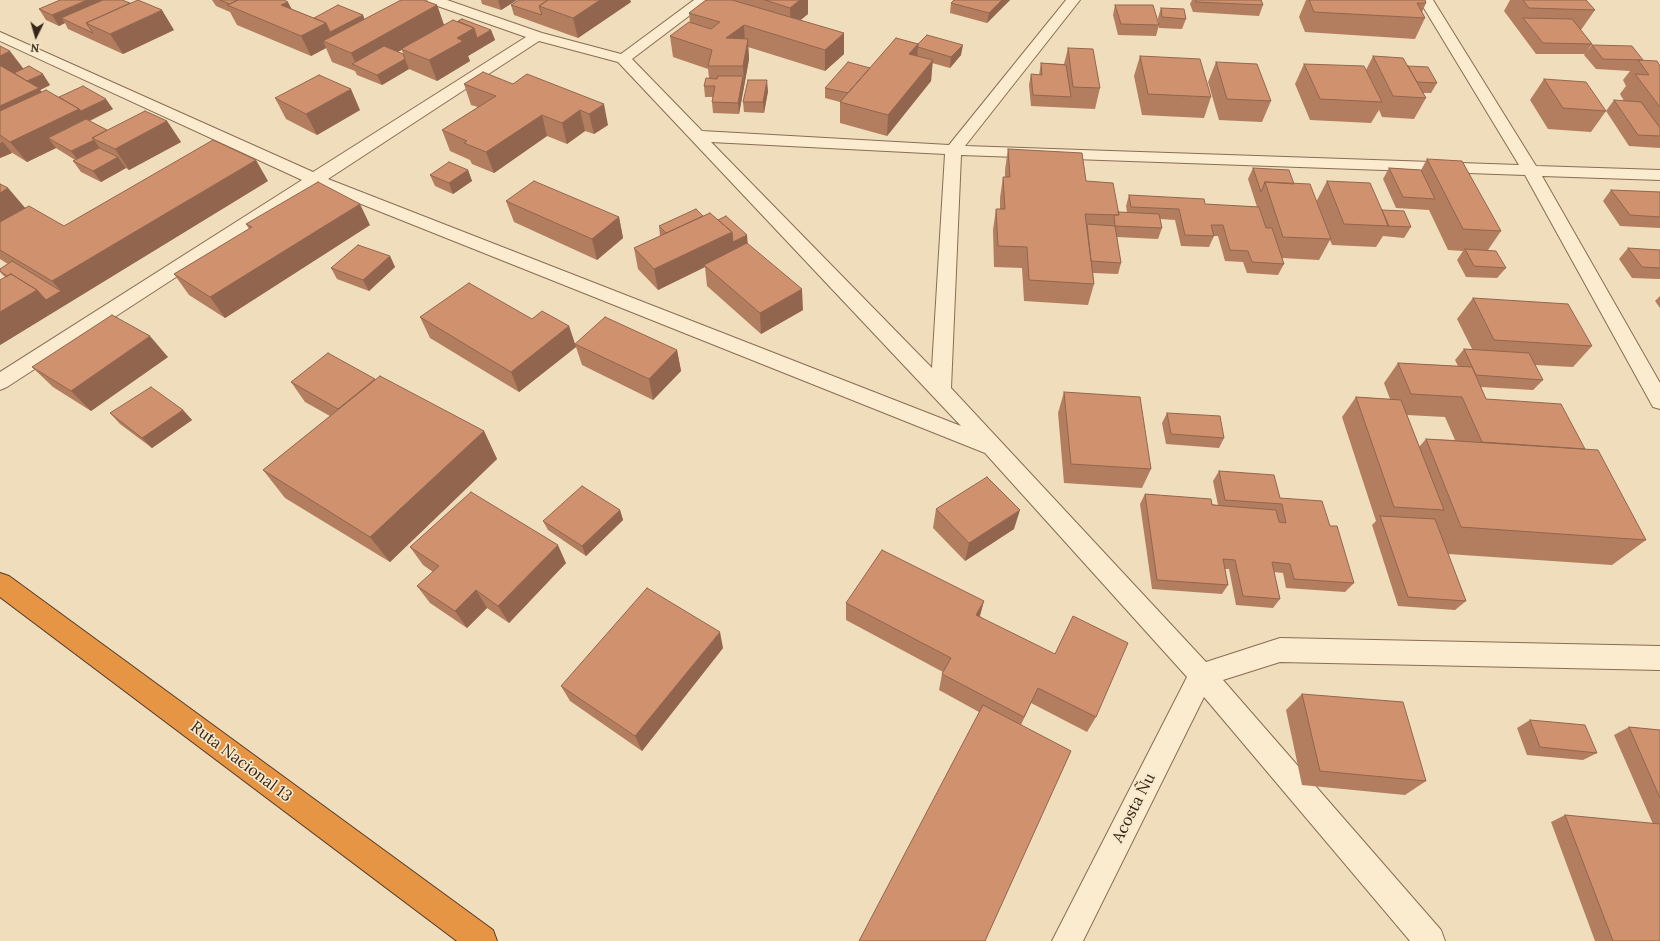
<!DOCTYPE html>
<html>
<head>
<meta charset="utf-8">
<style>
  body { margin:0 }
  #map { position:relative; width:1660px; height:941px; overflow:hidden; background:#f0ddbb; font-family:Lora,serif }
  canvas { display:block }
  .north { position:absolute; left:16px; top:16px; width:40px; height:40px; -webkit-text-stroke:3px #f7e8cb; paint-order:stroke; rotate:185deg; font-size:11px; font-weight:700; line-height:16px; text-align:center; color:#36261a }
  .north::after { content:''; display:block; margin:auto; width:14px; height:18px; background:#36261a; clip-path:polygon(50% 0,100% 100%,50% 72%,0 100%) }
</style>
</head>
<body>
<div id="map">
<canvas width="1660" height="941"></canvas>
<div class="north">N</div>
</div>
<script>
const g = document.querySelector('canvas').getContext('2d');
g.lineJoin = 'round';
function shape(rows) {
  const path = new Path2D();
  for (const r of rows) {
    path.moveTo(r[0], r[1]);
    for (let i = 2; i < r.length; i += 2) path.lineTo(r[i], r[i + 1]);
  }
  return path;
}
function stroke(path, color, width, dash) {
  g.strokeStyle = color;
  g.lineWidth = width;
  g.lineCap = dash ? 'butt' : 'round';
  g.setLineDash(dash || []);
  g.stroke(path);
}
function paint(path, color) {
  g.fillStyle = color;
  g.fill(path, 'evenodd');
}
function drawText(font, color, halo, rows, align = 'center') {
  g.font = font + ' Lora,serif';
  g.lineWidth = 3.5;
  g.setLineDash([]);
  g.textBaseline = 'middle';
  g.strokeStyle = halo;
  g.fillStyle = color;
  for (const [text, x, y, turn = 0] of rows) {
    g.save();
    g.translate(x, y);
    g.rotate((+turn || 0) * Math.PI / 180);
    g.textAlign = isNaN(turn) ? turn : align;
    if (halo) g.strokeText(text, 0, 0);
    g.fillText(text, 0, 0);
    g.restore();
  }
}
const minor = shape([
  [427,0,447,0,542,33,621,54,694,0,710,0,632,59,702,131,949,145,1066,0,1080,0,965,146,1519,165,1419,0,1433,0,1536,166,1660,170,1660,180,1542,176,1660,383,1660,409,1653,407,1525,175,961,155,951,388,1206,662,1280,638,1660,646,1660,670,1280,662,1223,680,1441,930,1445,941,1410,941,1204,697,1083,941,1052,941,1187,677,985,453,316,186,7,387,0,390,0,372,302,180,0,41,0,32,313,172,526,37,429,3,427,0],
  [539,41,618,62,961,426,328,179,539,41],
  [711,142,945,154,932,368,711,142]
]);
const highway = shape([
  [0,573,9,576,493,930,497,941,457,941,0,597,0,573]
]);
stroke(minor, '#886d54', 2);
stroke(highway, '#553b29', 2);
paint(minor, '#fbebcf');
paint(highway, '#e69545');
paint(shape([
  [212,0,284,0,292,9,314,18,363,15,364,19,437,5,444,25,458,21,491,30,495,40,468,56,470,61,437,81,409,69,382,85,357,75,355,71,332,62,326,48,311,56,237,25,230,12,216,6],
  [402,50,403,54,398,52],
  [481,0,517,0,501,10,482,4],
  [519,0,630,0,631,2,578,38,514,15,511,5],
  [706,0,808,0,808,14,800,20,844,54,825,71,748,47,749,59,739,114,713,113,712,102,713,97,705,97,704,86,709,78,708,69,673,57,670,36,690,23,689,13],
  [954,0,1010,0,987,23,950,13,951,3],
  [1192,0,1261,0,1263,5,1259,16,1193,12,1190,4],
  [1306,0,1425,0,1426,3,1422,12,1425,18,1415,39,1305,32,1299,17],
  [1510,0,1586,0,1595,10,1581,30,1592,44,1585,54,1536,54,1504,11],
  [1115,5,1159,25,1156,36,1118,35,1113,15],
  [1161,8,1186,19,1182,29,1159,28,1158,18],
  [39,9,174,30,123,54,68,29,65,23,59,26,46,20],
  [896,38,961,55,950,68,932,63,931,81,887,136,840,123,840,102,825,98,825,88,870,68],
  [1592,45,1660,66,1660,148,1629,146,1606,111,1591,132,1548,129,1530,100,1544,79,1606,111,1614,100,1624,101,1620,94,1626,86,1623,80,1630,71,1596,69,1584,55],
  [0,46,23,69,50,85,40,90,42,92,59,97,113,109,90,121,107,130,167,121,181,142,129,170,126,168,101,182,81,172,73,161,75,160,56,148,27,162,11,152,12,153,0,158],
  [1068,48,1100,88,1095,109,1031,106,1029,85,1031,74,1039,75,1041,63,1064,64],
  [1140,56,1211,97,1204,118,1142,115,1134,76],
  [1373,56,1408,66,1437,83,1431,93,1423,93,1426,98,1414,119,1382,117,1379,110,1371,123,1310,120,1295,84,1304,64,1366,70],
  [1216,62,1271,101,1262,122,1219,120,1208,82],
  [527,74,608,125,594,134,585,131,567,144,547,136,494,173,472,164,470,160,450,151,442,130,478,107,471,105,464,84,513,84],
  [768,91,764,113,744,112,743,102],
  [275,98,360,110,317,135,286,119],
  [1008,149,1086,181,1118,212,1127,212,1126,206,1129,195,1205,204,1257,207,1248,179,1253,168,1294,184,1316,202,1327,181,1382,210,1411,227,1404,238,1383,236,1376,247,1332,245,1330,240,1319,260,1282,258,1284,264,1278,275,1247,273,1243,262,1225,261,1218,236,1214,236,1209,247,1181,246,1175,220,1160,219,1162,228,1158,239,1117,237,1121,263,1118,274,1093,273,1094,284,1088,305,1024,301,1022,268,994,267,993,230,996,209,1000,209,1000,198,1003,177,1005,177,1005,170],
  [1427,159,1501,231,1488,250,1506,268,1497,278,1466,277,1457,260,1463,251,1448,250,1429,210,1396,208,1383,179,1389,168,1421,170],
  [468,170,472,181,453,194,435,186,430,175],
  [268,181,0,345,5,277,0,272,0,269,8,264,0,259,0,184,8,188,25,208,64,226],
  [1611,190,1660,192,1660,228,1620,226,1603,201],
  [506,201,619,217,623,238,597,260,514,222],
  [703,216,748,245,803,310,761,334,707,286,705,267,658,290,638,269,634,248,660,236,659,226],
  [246,224,370,225,225,318,189,295,174,274,249,229],
  [1628,248,1660,250,1660,279,1632,278,1619,259],
  [390,256,395,267,369,291,337,279,331,268],
  [1660,296,1660,308,1655,301],
  [1473,298,1592,346,1573,367,1535,365,1543,380,1533,390,1481,387,1486,399,1585,449,1646,540,1612,565,1448,554,1466,601,1455,610,1398,606,1372,525,1376,521,1342,417,1356,397,1390,399,1384,383,1398,363,1458,366,1455,360,1464,349,1472,349,1457,319],
  [1407,415,1445,417,1455,440,1426,439,1419,447],
  [420,317,532,319,569,326,576,347,519,392,430,338],
  [575,344,677,350,681,371,653,400,582,365],
  [168,357,91,411,53,387,32,367],
  [375,379,484,431,497,459,390,562,285,498,263,470,330,416,305,402,291,382],
  [1064,392,1151,469,1142,488,1064,483,1058,413],
  [183,410,192,420,152,448,120,424,110,413],
  [1167,413,1224,438,1219,448,1166,444,1162,423],
  [1219,471,1280,498,1330,526,1354,583,1345,592,1286,588,1283,573,1274,572,1280,599,1273,608,1236,605,1229,569,1225,569,1228,585,1222,594,1152,589,1140,504,1145,494,1218,505,1213,481],
  [936,509,1014,529,965,561,933,528],
  [620,510,623,520,586,556,548,530,543,521],
  [410,547,566,563,509,623,487,608,467,628,430,603,417,586,433,572,423,565],
  [984,601,980,616,1096,717,1087,732,1031,703,1021,725,979,712,939,690,942,674,943,672,846,620,846,603],
  [723,648,642,751,570,701,561,686],
  [1302,694,1426,781,1405,795,1302,785,1286,710],
  [1530,720,1597,753,1583,760,1527,755,1517,728],
  [1629,727,1660,730,1660,941,1595,941,1551,822,1565,815,1653,824,1614,735]
]), '#b37d5f');
paint(shape([
  [87,0,117,0,61,18,65,23,59,26,52,15],
  [498,0,517,0,501,10],
  [600,0,630,0,631,2,578,38,573,18],
  [799,0,808,0,808,14,791,28,790,8],
  [1002,0,1010,0,987,23,989,13],
  [288,2,298,22,281,5],
  [437,5,444,25,366,70,357,66,351,53],
  [162,10,174,30,123,54,110,34],
  [363,15,367,26,323,41,326,48,311,56,301,36,326,23],
  [744,25,745,45,726,38],
  [474,28,491,30,495,40,468,56,470,61,437,81,429,60,457,38],
  [844,33,844,54,825,71,825,50],
  [748,39,749,59,744,87,743,66],
  [918,44,917,64,909,54],
  [963,45,961,55,950,68,951,57],
  [10,51,26,72,0,83,0,56],
  [405,59,409,69,382,85,377,75],
  [933,60,931,81,887,136,888,115],
  [43,74,50,85,40,90,55,109,0,134,0,106,22,83],
  [743,76,744,87,739,114,738,103],
  [767,80,768,91,764,113,763,102],
  [351,89,360,110,317,135,306,114],
  [106,99,113,109,88,121,48,138,56,148,27,162,10,142,79,109],
  [604,104,608,125,594,134,589,114],
  [580,110,585,131,567,144,562,123],
  [542,115,547,136,494,173,486,152],
  [167,121,181,142,129,170,115,149],
  [94,140,102,151,79,162,71,151],
  [3,142,12,153,0,158,0,143],
  [118,157,126,168,101,182,93,171],
  [256,160,268,181,0,345,0,312,37,290,61,291,52,281],
  [468,170,472,181,453,194,449,183],
  [8,188,26,209,0,223,0,193],
  [360,204,370,225,225,318,210,297],
  [619,217,623,238,597,260,592,239],
  [732,232,747,235,748,246,704,265,705,267,658,290,654,269],
  [390,256,395,267,369,291,363,280],
  [802,289,803,310,761,334,760,313],
  [569,326,576,347,519,392,511,372],
  [150,336,168,357,91,411,71,391],
  [677,350,681,371,653,400,649,379],
  [183,410,192,420,152,448,142,438],
  [484,431,497,459,390,562,370,537],
  [620,510,623,520,586,556,582,546],
  [1020,510,1014,529,965,561,969,543],
  [558,545,566,563,509,623,498,606],
  [476,590,487,608,467,628,455,611],
  [984,601,979,618,976,615],
  [720,632,723,648,642,751,635,736]
]), '#92664e');
const building = shape([
  [60,0,87,0,52,15,39,9,60,0],
  [103,0,122,0,130,3,86,23,93,33,61,18,103,0],
  [138,0,162,10,110,34,86,23,138,0],
  [220,0,238,0,230,4,220,0],
  [238,0,284,0,288,2,281,5,326,23,301,36,227,5,238,0],
  [401,0,423,0,437,5,351,53,323,41,401,0],
  [519,0,548,0,539,6,542,15,511,5,519,0],
  [548,0,600,0,573,18,539,6,548,0],
  [706,0,732,0,844,33,825,50,744,25,726,38,748,39,743,66,708,66,712,50,670,36,689,22,711,29,720,22,689,13,706,0],
  [765,0,800,0,790,8,765,0],
  [954,0,1002,0,989,13,951,3,954,0],
  [1196,0,1261,0,1263,5,1196,2,1196,0],
  [1309,0,1425,0,1426,3,1417,3,1425,18,1314,12,1309,0],
  [1523,0,1586,0,1595,10,1529,8,1523,0],
  [338,5,363,15,330,32,326,23,314,18,338,5],
  [1115,5,1153,5,1159,25,1121,24,1115,5],
  [1161,8,1184,9,1186,19,1162,17,1161,8],
  [1523,18,1572,19,1592,44,1543,43,1523,18],
  [462,19,491,30,477,38,474,28,458,21,462,19],
  [453,20,474,28,457,38,463,41,429,60,401,49,453,20],
  [927,35,963,45,951,57,918,47,918,44,927,35],
  [896,38,918,44,909,54,933,60,888,115,840,102,896,38],
  [1592,45,1632,46,1643,60,1603,59,1592,45],
  [0,46,10,51,0,56,0,46],
  [384,46,403,54,405,59,377,75,352,64,384,46],
  [1068,48,1093,49,1100,88,1073,87,1068,48],
  [1140,56,1200,59,1211,97,1148,94,1140,56],
  [1373,56,1403,58,1426,98,1393,96,1373,56],
  [1638,60,1657,61,1660,66,1660,107,1635,74,1649,75,1638,60],
  [848,62,870,68,848,93,825,88,848,62],
  [1216,62,1257,64,1271,101,1227,99,1216,62],
  [1041,63,1066,65,1071,97,1033,95,1031,74,1042,75,1041,63],
  [1304,64,1364,66,1382,102,1320,99,1304,64],
  [0,66,1,66,39,88,0,106,0,66],
  [29,66,43,74,27,81,14,73,29,66],
  [1408,66,1428,67,1437,83,1417,82,1408,66],
  [483,72,513,84,527,74,604,104,589,114,580,110,562,123,542,115,486,152,464,143,467,141,442,130,496,96,464,84,483,72],
  [319,75,351,89,306,114,275,98,319,75],
  [718,76,743,76,738,103,712,102,715,86,704,86,706,78,717,79,718,76],
  [1544,79,1586,82,1606,111,1563,108,1544,79],
  [748,80,767,80,763,102,743,102,748,80],
  [83,86,106,99,81,111,79,109,59,97,83,86],
  [46,90,79,109,10,142,0,135,0,111,46,90],
  [1614,100,1641,102,1660,128,1660,136,1638,135,1614,100],
  [145,111,167,121,115,149,92,138,145,111],
  [86,119,107,130,92,138,94,140,71,151,48,138,86,119],
  [213,140,256,160,52,281,0,250,0,222,29,206,64,226,213,140],
  [99,148,118,157,93,171,73,161,99,148],
  [1008,149,1082,153,1086,181,1113,183,1119,215,1085,214,1094,284,1029,280,1027,247,998,246,996,209,1005,209,1003,177,1010,177,1008,149],
  [1427,159,1462,161,1501,231,1463,229,1427,159],
  [449,162,468,170,449,183,430,175,449,162],
  [1253,168,1289,170,1294,184,1265,182,1261,192,1253,168],
  [1389,168,1421,170,1435,199,1403,197,1389,168],
  [534,181,619,217,592,239,506,201,534,181],
  [1327,181,1370,183,1389,226,1344,224,1327,181],
  [318,182,360,204,210,297,174,274,252,227,246,224,318,182],
  [1265,182,1310,184,1331,239,1283,237,1265,182],
  [0,184,8,188,0,193,0,184],
  [1611,190,1660,192,1660,217,1630,215,1611,190],
  [1129,195,1204,199,1205,204,1259,207,1266,228,1272,228,1284,264,1252,262,1248,251,1230,250,1223,225,1211,225,1214,236,1185,235,1179,209,1131,207,1129,195],
  [696,209,703,216,666,233,659,226,696,209],
  [1382,210,1404,211,1411,227,1388,226,1382,210],
  [1118,212,1159,214,1162,228,1115,226,1121,263,1091,261,1087,224,1115,226,1114,215,1119,215,1118,212],
  [710,213,732,232,654,269,634,248,710,213],
  [726,216,747,235,733,242,732,232,718,220,726,216],
  [747,243,802,289,760,313,704,265,747,243],
  [358,245,390,256,363,280,331,268,358,245],
  [1628,248,1660,250,1660,268,1642,267,1628,248],
  [1465,249,1496,251,1506,268,1474,266,1465,249],
  [12,261,61,291,46,300,37,290,11,274,7,276,0,271,0,269,12,261],
  [11,274,37,290,0,312,0,280,11,274],
  [469,283,532,319,542,311,569,326,511,372,420,317,469,283],
  [1473,298,1568,304,1592,346,1494,340,1473,298],
  [112,315,150,336,71,391,32,367,112,315],
  [605,317,677,350,649,379,575,344,605,317],
  [1464,349,1529,353,1543,380,1476,375,1464,349],
  [328,353,375,379,338,409,291,382,328,353],
  [1398,363,1472,367,1486,399,1561,404,1585,449,1482,442,1462,397,1411,394,1398,363],
  [380,376,484,431,370,537,263,470,380,376],
  [151,387,183,410,142,438,110,413,151,387],
  [1064,392,1140,397,1151,469,1071,464,1064,392],
  [1356,397,1401,400,1444,510,1394,507,1356,397],
  [1167,413,1220,416,1224,438,1171,434,1167,413],
  [1426,439,1598,450,1646,540,1461,527,1426,439],
  [1219,471,1274,475,1280,498,1322,501,1330,526,1337,526,1354,583,1294,579,1290,564,1272,562,1280,599,1243,596,1235,560,1223,559,1228,585,1157,580,1145,494,1211,499,1212,505,1276,510,1279,522,1286,523,1282,504,1225,500,1219,471],
  [987,477,1020,510,969,543,936,509,987,477],
  [582,486,620,510,582,546,543,521,582,486],
  [471,492,558,545,498,606,476,590,455,611,417,586,439,566,410,547,471,492],
  [1380,516,1435,519,1466,601,1408,597,1380,516],
  [882,550,984,601,976,615,1055,654,1073,616,1128,643,1096,717,1038,688,1024,717,942,674,951,658,846,603,882,550],
  [647,588,720,632,635,736,561,686,647,588],
  [1302,694,1403,702,1426,781,1320,771,1302,694],
  [983,705,1071,751,985,941,859,941,983,705],
  [1530,720,1585,725,1597,753,1540,747,1530,720],
  [1629,727,1660,730,1660,798,1629,727],
  [1565,815,1660,824,1660,941,1613,941,1565,815]
]);
paint(building, '#d0916f');
stroke(building, '#92664e', 1);
drawText('16px', '#36261a', '#f7e8cb', [
  ["Ruta Nacional 13",241,762,37],
  ["Acosta Ñu",1134,808,-63]
]);
</script>
</body>
</html>
